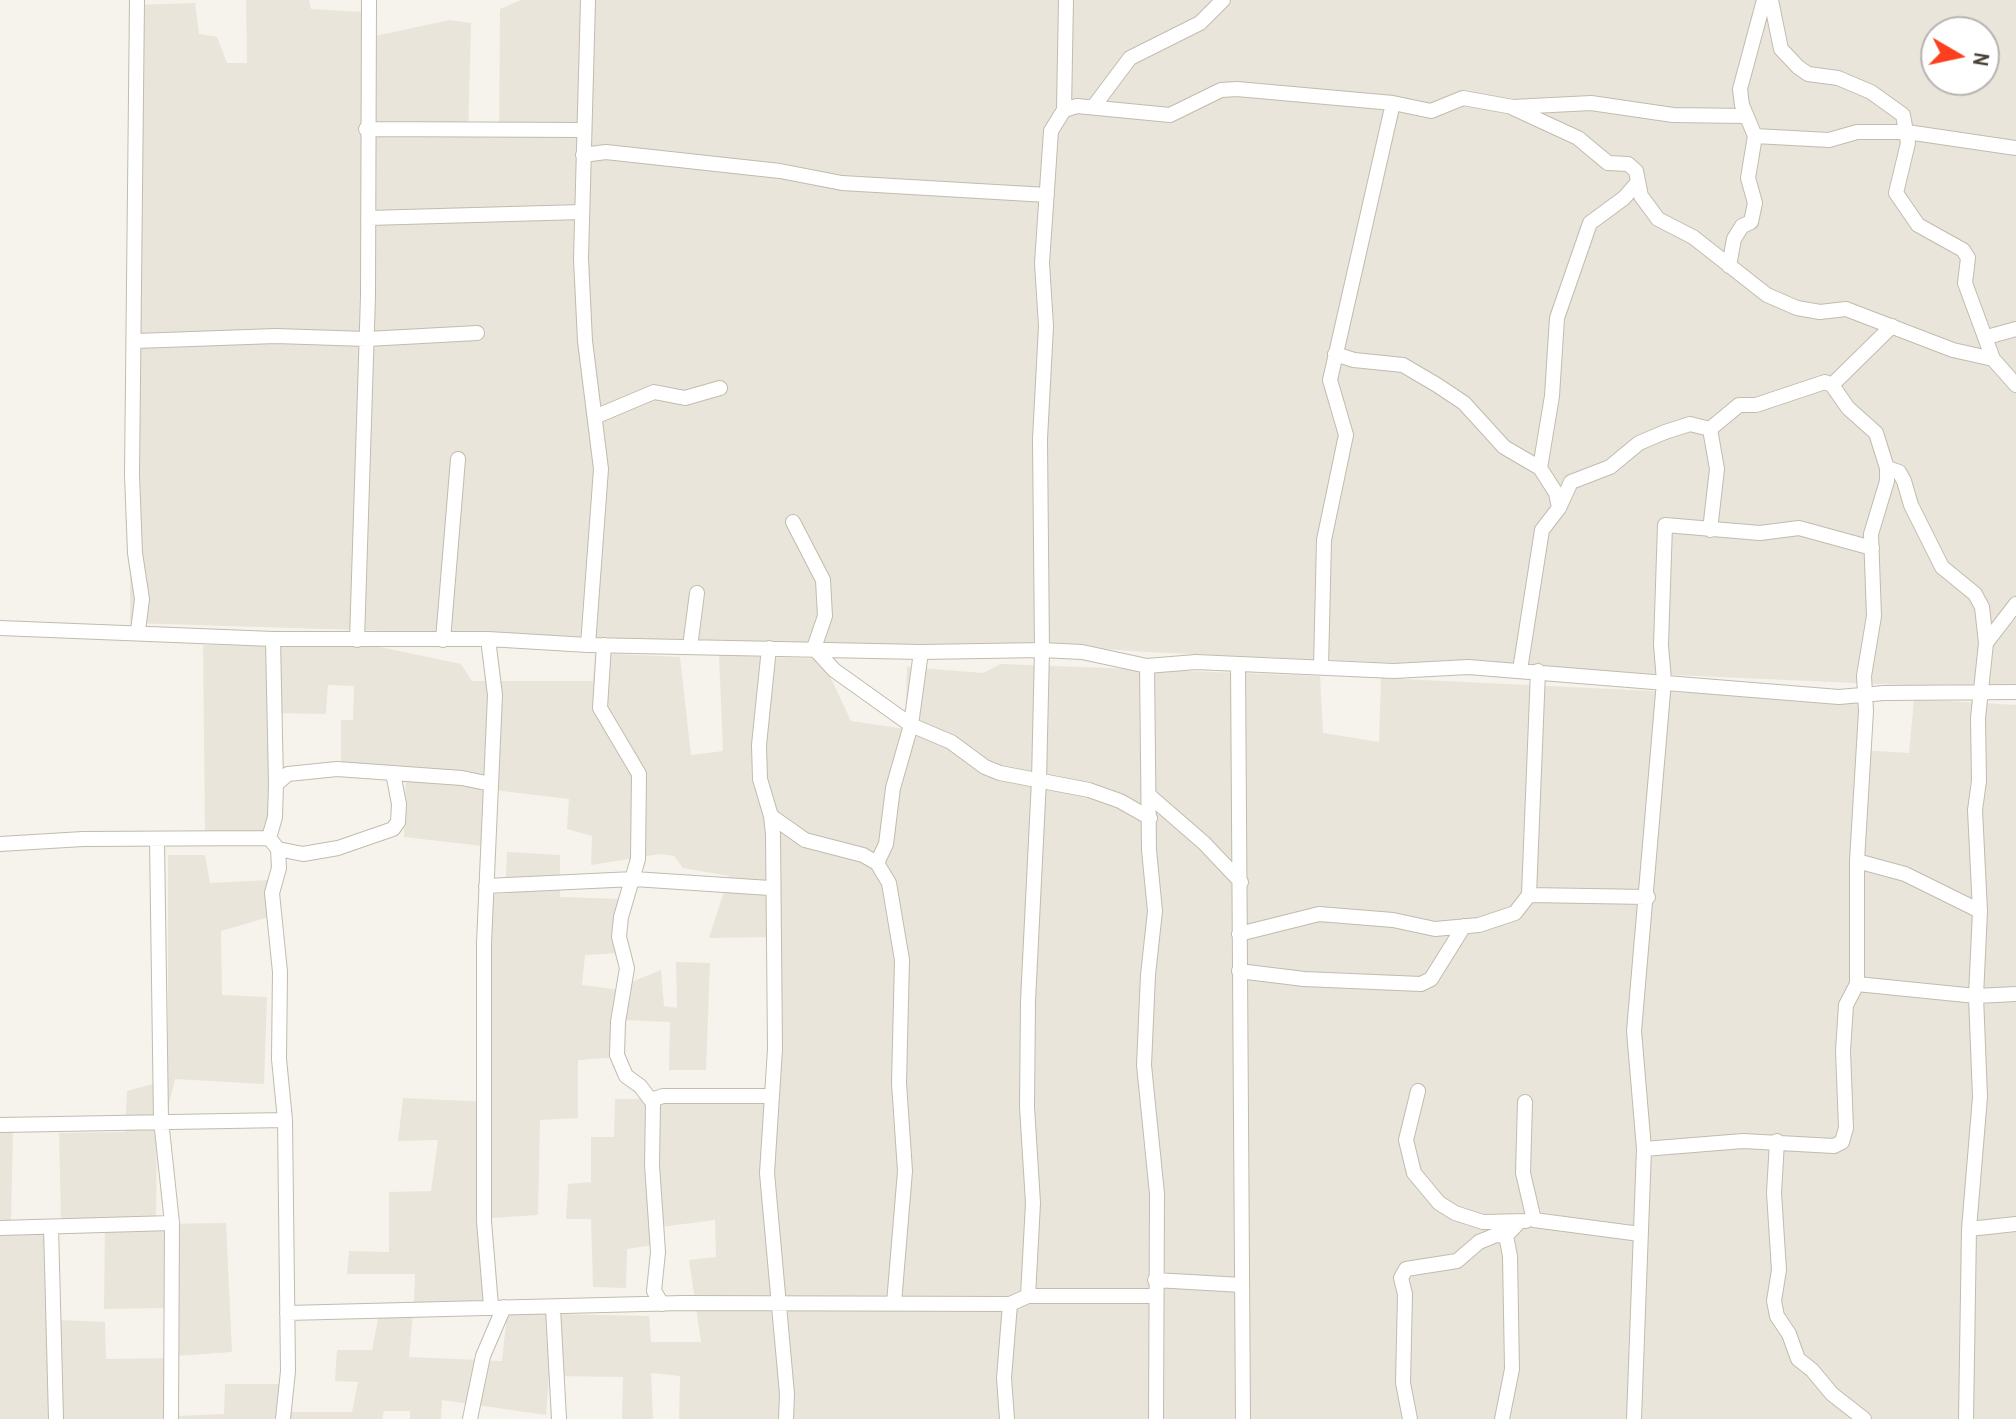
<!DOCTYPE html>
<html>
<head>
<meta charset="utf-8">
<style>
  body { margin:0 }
  #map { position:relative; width:2016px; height:1419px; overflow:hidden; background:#f6f3ec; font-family:"Archivo Narrow",sans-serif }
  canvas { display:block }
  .north { position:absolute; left:1920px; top:16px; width:80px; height:80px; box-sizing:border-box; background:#fff; border:2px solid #b7b4b0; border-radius:50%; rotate:99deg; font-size:22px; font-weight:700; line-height:32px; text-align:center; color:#4b4439 }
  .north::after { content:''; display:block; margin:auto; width:28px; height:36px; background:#fc3f1d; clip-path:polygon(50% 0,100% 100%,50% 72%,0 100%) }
</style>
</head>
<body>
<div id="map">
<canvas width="2016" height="1419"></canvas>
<div class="north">N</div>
</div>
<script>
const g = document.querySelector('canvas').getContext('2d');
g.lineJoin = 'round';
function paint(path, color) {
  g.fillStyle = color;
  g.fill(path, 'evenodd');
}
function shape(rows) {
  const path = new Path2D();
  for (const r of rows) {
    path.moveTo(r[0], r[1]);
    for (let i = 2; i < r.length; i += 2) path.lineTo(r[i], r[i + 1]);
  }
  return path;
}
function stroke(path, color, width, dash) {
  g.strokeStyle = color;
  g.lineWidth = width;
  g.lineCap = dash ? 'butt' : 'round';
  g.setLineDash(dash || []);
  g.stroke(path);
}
paint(shape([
  [246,0,309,0,311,9,362,12,365,38,450,20,471,23,468,137,499,136,500,9,521,0,2016,0,2016,690,1146,652,1027,643,947,648,130,623,130,5,195,3,199,34,217,37,227,63,247,63],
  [1936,32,1984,32,1984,80,1936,80],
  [203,645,380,647,461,664,472,681,593,681,595,653,680,657,691,755,723,751,719,655,822,659,851,721,905,729,907,667,983,673,1001,664,1320,676,1323,733,1379,742,1381,678,1862,701,1861,750,1909,753,1914,699,2016,705,2016,1419,679,1419,680,1376,651,1373,653,1419,622,1419,623,1377,549,1376,546,1415,442,1400,441,1419,410,1419,410,1411,384,1411,382,1419,0,1419,0,1130,13,1129,11,1221,54,1223,59,1320,105,1322,106,1359,169,1358,168,1308,104,1309,105,1220,61,1221,59,1133,125,1132,127,1091,168,1080,168,855,205,855,210,883,270,880,269,917,221,931,222,995,267,997,264,1084,175,1079,166,1116,157,1117,156,1224,226,1223,232,1352,176,1356,176,1416,224,1414,225,1384,279,1384,280,1412,352,1412,358,1382,335,1381,337,1350,372,1350,381,1303,414,1302,415,1274,347,1274,349,1251,389,1252,389,1192,431,1191,438,1140,398,1141,403,1098,491,1102,492,894,505,894,507,852,560,855,560,897,622,899,619,953,585,955,582,985,614,989,661,970,664,1006,677,1008,676,962,710,963,706,1070,669,1070,670,1022,623,1020,619,1057,578,1060,578,1118,540,1120,538,1215,492,1218,487,1308,413,1312,409,1357,502,1361,507,1313,649,1316,651,1342,701,1342,689,1260,716,1257,715,1220,653,1228,654,1245,627,1249,626,1288,593,1287,591,1219,566,1219,568,1184,591,1182,591,1137,614,1137,615,1099,779,1097,779,937,709,938,729,876,683,868,674,856,660,854,591,865,592,836,567,829,569,799,485,789,483,846,404,837,406,775,341,771,341,720,353,720,354,686,328,685,326,714,269,713,269,835,205,833]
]), '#eae5da');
const minor = shape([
  [137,0,132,475,135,553,142,599,138,631],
  [588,0,581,259,585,341,601,469,588,645],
  [1771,0,1781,49,1798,67,1808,74,1838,78,1871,92,1903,115,1908,143,1896,193,1918,225,1963,250,1968,258,1965,283,1993,359,2016,385],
  [1094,106,1130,58,1200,23,1223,0],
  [1513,108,1578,138,1608,163,1628,164,1636,171,1641,196,1658,219,1693,237,1767,295,1797,308,1820,312,1846,309,1953,350,1993,359],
  [1064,110,1066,0],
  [366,129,584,130],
  [1755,136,1829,140,1857,132,1907,132,2016,148],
  [583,155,606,152,780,171,842,183,1047,195],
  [368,218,582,212],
  [1729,266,1734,239,1742,226,1751,222,1755,203,1748,178,1755,136,1742,105,1740,89,1764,0],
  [1987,337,2016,329],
  [136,341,276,336,367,339,477,333],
  [1335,354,1354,360,1403,365,1437,385,1464,403,1504,447,1540,468,1556,493,1559,508],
  [1832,385,1892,326],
  [597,416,654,392,685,398,720,388],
  [1710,429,1717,469,1710,530],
  [1540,468,1552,396,1557,318,1590,223,1624,198,1637,183],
  [1887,468,1899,472,1904,481,1911,505,1942,567,1975,594,1982,607,1986,643],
  [793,522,823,580,825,616,814,648,834,670,911,725,951,742,985,767,1000,773,1089,790,1120,801,1150,818],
  [0,628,273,639,488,639,588,645,921,652,1042,650,1082,652,1147,666,1196,662,1394,671,1468,667,1839,697,1884,693,2016,692],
  [273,639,276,784,275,817,269,838,278,849,279,868,272,893,280,972,279,1059,285,1120,288,1371,283,1419],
  [488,639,495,695,484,943,484,1221,491,1306],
  [357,640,368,296,369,0],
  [443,640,458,459],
  [604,645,600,708,639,774,638,859,621,917,619,937,627,968,618,1022,617,1055,626,1076,640,1086,653,1103,652,1165,658,1252,654,1291,662,1304],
  [690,647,697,593],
  [769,648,759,745,760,779,771,816,773,834,775,1049,767,1173,787,1394,786,1419],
  [1238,664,1243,1419],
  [1147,666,1149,850,1155,911,1148,975,1144,1065,1157,1194,1156,1419],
  [1321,667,1324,540,1346,435,1330,380,1393,103],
  [1520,670,1542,530,1559,508,1571,482,1610,467,1639,443,1665,432,1690,424,1710,429],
  [276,784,288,774,337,769,462,778,491,784],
  [1151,797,1204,843,1241,882],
  [771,816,805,840,863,855,877,863,889,883,902,960,899,1083,905,1171,894,1303],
  [157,840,161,1120,172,1223,171,1419],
  [0,844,83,839,269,838],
  [278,849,303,854,338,848,393,829,398,822,399,804,393,773],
  [1857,861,1905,874,1980,911],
  [877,863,886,844,893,788,911,725,921,652],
  [486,886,634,879,770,888],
  [1529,895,1648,897],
  [1239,934,1319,914,1393,920,1435,929,1479,925,1515,913,1529,895,1538,671],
  [1239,971,1304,979,1421,984,1431,979,1464,926],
  [1857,984,1976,996,2016,994],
  [1418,1091,1406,1140,1414,1173,1439,1203,1455,1213,1483,1222,1526,1221],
  [1525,1102,1523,1173,1534,1220,1640,1234],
  [653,1103,654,1099,663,1096,772,1096],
  [0,1125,285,1120],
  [1777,1141,1774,1193,1779,1270,1774,1301,1777,1316,1789,1334,1798,1359,1812,1370,1832,1394,1864,1419],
  [1644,1149,1743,1141,1834,1146,1842,1142,1846,1128,1843,1051,1846,1005,1857,984,1857,861,1866,711,1864,676,1874,616,1871,534,1887,481,1887,468,1876,433,1848,408,1832,385,1825,382,1756,405,1739,405,1710,429],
  [51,1227,56,1419],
  [0,1228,172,1223],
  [1969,1229,2016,1224],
  [1155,1280,1242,1285],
  [1028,1296,1033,1203,1027,1107,1028,1001,1039,780,1042,650,1040,439,1046,326,1042,263,1051,131,1064,110,1077,106,1170,115,1221,90,1237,89,1393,103,1431,111,1463,98,1513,107,1591,103,1673,115,1746,116],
  [553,1308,559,1419],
  [287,1313,683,1303,1010,1304,1028,1296,1154,1296],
  [470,1419,483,1356,504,1307],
  [1007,1419,1004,1378,1010,1304],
  [1410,1419,1403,1383,1405,1294,1401,1278,1406,1269,1457,1261,1479,1242,1496,1235,1506,1236,1520,1221],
  [1502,1419,1512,1369,1510,1256,1506,1236],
  [1634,1419,1644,1149,1634,1031,1664,681,1661,645,1665,525,1760,533,1799,528,1872,548],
  [1966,1419,1969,1229,1980,1097,1976,996,1980,911,1975,810,1979,781,1978,718,1986,643,2016,604]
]);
stroke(minor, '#c2bbae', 16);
stroke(minor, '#fff', 14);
</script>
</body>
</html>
